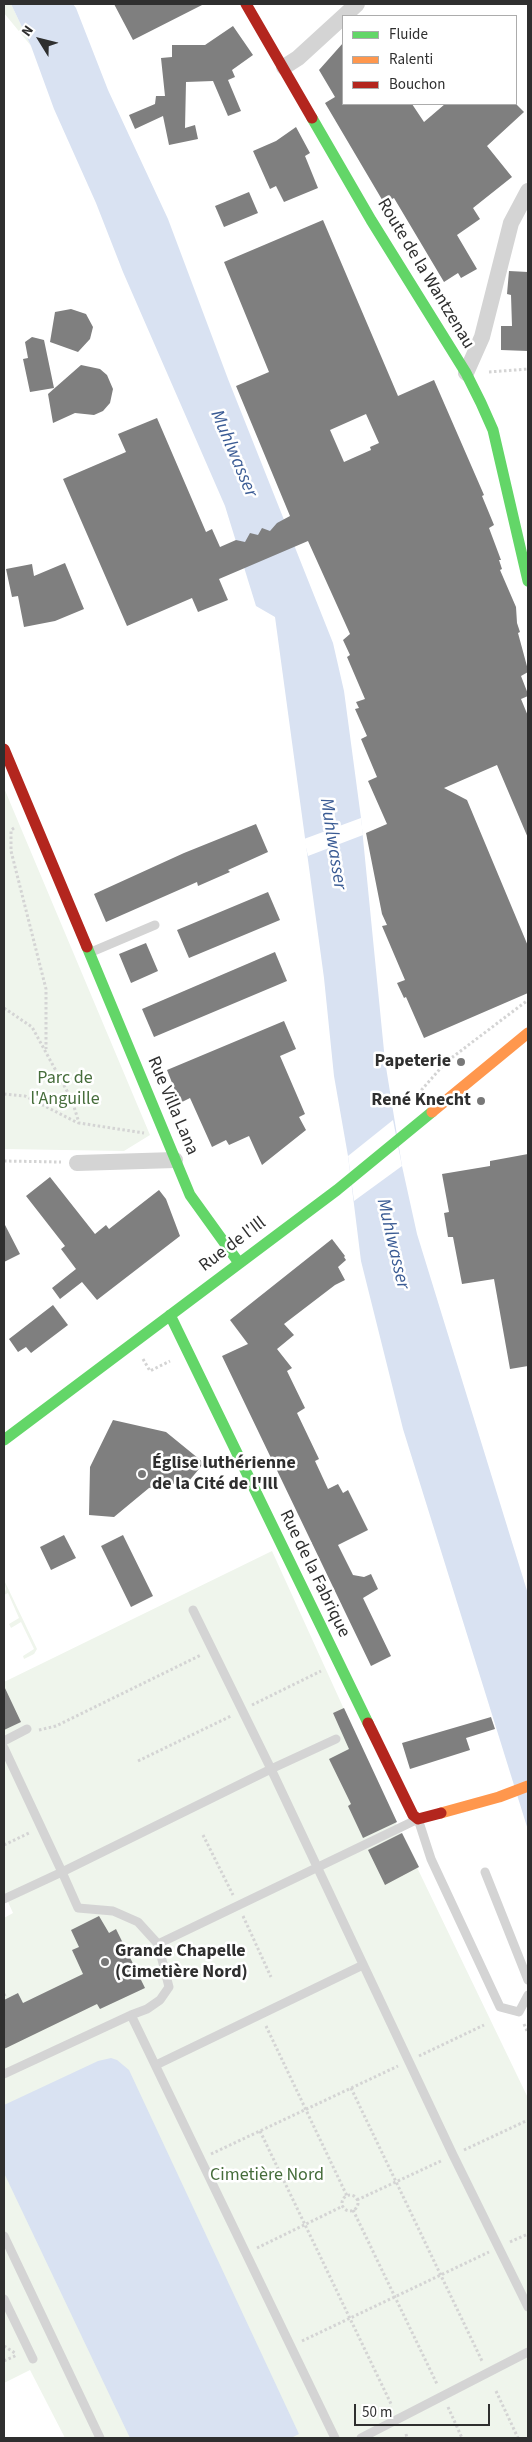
<!DOCTYPE html>
<html>
<head>
<meta charset="utf-8">
<style>
  body { margin:0 }
  #map { position:relative; width:532px; height:2442px; overflow:hidden; background:#fff; font-family:"Source Sans 3",sans-serif }
  canvas { display:block }
  .frame { position:absolute; inset:0; border:5px solid #2f2f2f; pointer-events:none }
  .legend { position:absolute; left:342px; top:15px; width:175px; height:90px; box-sizing:border-box; background:#fff; border:1px solid #acacac; margin:0; padding:6px 9px; list-style:none; font-size:15px; color:#2f2f2f }
  .legend li { display:flex; align-items:center; gap:10px; height:25px }
  .legend b { width:25px; border:1px solid #acacac }
  .north { position:absolute; left:15px; top:15px; width:50px; height:50px; -webkit-text-stroke:4px #fff; paint-order:stroke; rotate:306deg; font-size:14px; font-weight:700; line-height:20px; text-align:center; color:#2f2f2f }
  .north::after { content:''; display:block; margin:auto; width:18px; height:22px; background:#2f2f2f; clip-path:polygon(50% 0,100% 100%,50% 72%,0 100%) }
  .scale { position:absolute; left:354px; top:2404px; width:136px; height:22px; box-sizing:border-box; border:2px solid #2f2f2f; border-top:0; padding-left:6px; font-size:15px; line-height:18px; white-space:nowrap; color:#2f2f2f; -webkit-text-stroke:4px #fff; paint-order:stroke }
</style>
</head>
<body>
<div id="map">
<canvas width="532" height="2442"></canvas>
<div class="frame"></div>
<ul class="legend">
<li><b style="height:6px;background:#63d668"></b>Fluide</li>
<li><b style="height:6px;background:#ff974d"></b>Ralenti</li>
<li><b style="height:6px;background:#b3261e"></b>Bouchon</li>
</ul>
<div class="north">N</div>
<div class="scale">50 m</div>
</div>
<script>
const g = document.querySelector('canvas').getContext('2d');
g.lineJoin = 'round';
function paint(path, color) {
  g.fillStyle = color;
  g.fill(path, 'evenodd');
}
function shape(rows) {
  const path = new Path2D();
  for (const r of rows) {
    if (r.length === 3) {
      path.moveTo(r[0] + r[2], r[1]);
      path.arc(r[0], r[1], r[2], 0, 2 * Math.PI);
      continue;
    }
    path.moveTo(r[0], r[1]);
    for (let i = 2; i < r.length; i += 2) path.lineTo(r[i], r[i + 1]);
  }
  return path;
}
function stroke(path, color, width, dash) {
  g.strokeStyle = color;
  g.lineWidth = width;
  g.lineCap = dash ? 'butt' : 'round';
  g.setLineDash(dash || []);
  g.stroke(path);
}
function drawText(font, color, halo, rows, align = 'center') {
  g.font = font + ' "Source Sans 3",sans-serif';
  g.lineWidth = 5;
  g.setLineDash([]);
  g.textBaseline = 'middle';
  g.strokeStyle = halo;
  g.fillStyle = color;
  for (const [text, x, y, turn = 0] of rows) {
    g.save();
    g.translate(x, y);
    g.rotate((+turn || 0) * Math.PI / 180);
    g.textAlign = isNaN(turn) ? turn : align;
    if (halo) g.strokeText(text, 0, 0);
    g.fillText(text, 0, 0);
    g.restore();
  }
}
paint(shape([
  [4,4,11,4,31,46,4,13],
  [4,788,150,1135,124,1151,4,1149],
  [272,1551,399,1830,528,2098,528,2438,65,2438,30,2370,4,2383,4,1918,13,1913,4,1893,4,1682],
  [4,1580,37,1649,34,1654,24,1659,23,1656,34,1649,21,1622,11,1628,9,1624,19,1618,8,1593,4,1595,6,1589]
]), '#eff5ec');
paint(shape([
  [11,4,73,4,76,8,108,90,168,219,228,379,333,643,344,691,361,818,385,1061,402,1166,417,1234,528,1594,528,1830,403,1429,361,1261,348,1156,334,1076,324,978,275,617,256,606,225,506,123,272,96,203,54,109,31,46],
  [111,2058,117,2060,129,2070,299,2434,291,2438,130,2438,4,2173,4,2105,98,2061]
]), '#d9e2f2');
paint(shape([
  [361,818,363,835,308,856,304,839],
  [393,1120,402,1166,354,1201,348,1156]
]), '#fff');
paint(shape([
  [114,4,204,4,133,40],
  [233,26,253,55,232,70,235,77,228,80,241,111,228,116,213,81,186,82,185,128,195,125,198,139,169,145,163,116,135,129,129,115,155,104,156,96,165,96,161,58,172,57,172,45,205,45],
  [343,43,343,104,412,104,424,122,445,104,516,104,524,112,487,146,512,177,473,208,480,219,457,235,477,269,461,278,458,273,444,282,394,198,384,203,325,103,335,97,319,70],
  [296,127,310,153,305,156,318,188,284,202,276,186,270,189,253,151,276,141],
  [249,192,258,213,224,227,215,206],
  [323,220,398,396,434,380,484,495,482,496,494,525,489,528,501,560,499,560,502,569,500,570,516,607,517,623,520,632,518,633,528,670,528,672,521,676,528,694,528,696,521,699,528,716,528,838,497,765,444,788,467,800,528,946,528,993,424,1038,406,997,404,998,397,983,405,980,382,926,387,925,382,914,366,833,387,824,368,781,377,777,361,739,367,736,355,709,359,708,356,702,365,699,347,657,350,655,343,640,350,634,308,541,219,579,228,600,198,612,192,598,127,626,63,479,126,452,118,434,157,418,206,532,212,529,220,547,236,540,245,542,250,533,258,535,262,528,270,531,277,523,290,516,236,386,269,372,224,262],
  [366,414,379,443,370,447,371,450,344,462,330,430],
  [509,271,528,272,528,351,501,350,501,326,512,326,511,295,507,294],
  [71,309,86,314,93,327,90,339,78,352,50,342,55,312],
  [32,337,44,340,54,388,30,392,23,359,28,358,25,342],
  [81,365,100,369,107,375,113,389,110,403,103,411,94,415,75,413,53,423,48,394],
  [65,563,84,609,55,621,24,627,18,596,12,597,6,569,32,564,34,576],
  [256,824,268,852,228,870,230,872,198,886,197,882,106,922,94,894,184,853],
  [268,892,280,920,189,958,177,930],
  [146,943,158,971,131,983,119,954],
  [275,952,287,981,154,1037,142,1009],
  [284,1021,296,1049,280,1056,305,1114,299,1117,306,1130,262,1165,249,1136,229,1145,226,1140,212,1147,190,1098,180,1103,167,1070],
  [528,1154,528,1366,510,1369,494,1279,462,1284,453,1237,448,1237,444,1213,449,1212,442,1174,490,1166,490,1161],
  [50,1177,95,1234,106,1225,109,1229,159,1190,166,1199,180,1236,97,1300,82,1282,60,1299,52,1288,76,1269,61,1249,65,1246,26,1196],
  [4,1223,20,1254,4,1262],
  [332,1239,345,1256,344,1257,346,1260,338,1267,345,1280,335,1285,284,1324,294,1335,277,1349,292,1368,287,1371,305,1408,297,1413,319,1459,315,1461,328,1489,338,1484,343,1493,348,1490,368,1530,338,1545,353,1575,364,1577,371,1574,378,1589,363,1598,391,1656,371,1666,222,1356,248,1344,230,1320],
  [53,1305,68,1325,31,1353,26,1347,18,1352,9,1339],
  [113,1420,166,1432,204,1463,189,1481,149,1488,114,1517,89,1515,90,1467],
  [64,1535,76,1558,51,1570,40,1547],
  [123,1535,153,1596,131,1607,101,1546],
  [4,1686,21,1722,4,1730],
  [344,1708,397,1822,363,1838,348,1806,351,1804,329,1759,349,1749,333,1713],
  [491,1717,495,1729,466,1738,470,1750,410,1769,402,1743],
  [402,1833,419,1867,385,1885,368,1850],
  [99,1916,109,1933,116,1929,145,1988,100,2009,97,2004,4,2049,4,2000,18,1993,23,2003,83,1974,72,1950,79,1947,71,1930]
]), '#7f7f7f');
stroke(shape([
  [489,372,528,369],
  [14,828,11,830,11,851,46,989,46,1049],
  [4,1008,32,1027,72,1100,79,1123,144,1133],
  [4,1094,25,1096,78,1123],
  [418,1094,446,1062,528,1000],
  [4,1161,61,1162],
  [143,1359,150,1371,170,1361],
  [252,1705,321,1671],
  [39,1730,56,1726,201,1655],
  [138,1761,231,1716],
  [203,1835,233,1895],
  [4,1845,29,1833],
  [243,1916,271,1977],
  [4,1994,6,1998],
  [524,2024,528,2033],
  [266,2026,347,2196],
  [419,2056,484,2025],
  [351,2088,482,2361],
  [260,2131,392,2406],
  [464,2150,528,2120],
  [211,2154,398,2066],
  [350,2203,8],
  [357,2200,443,2160],
  [353,2210,437,2384],
  [510,2242,528,2234],
  [257,2248,343,2206],
  [302,2341,489,2252],
  [4,2346,15,2353],
  [4,2361,17,2355],
  [496,2391,518,2438],
  [448,2407,462,2438],
  [406,2434,407,2438]
]), '#d4d4d4', 3, [2.5, 2.5]);
stroke(shape([
  [89,953,155,925],
  [193,1610,271,1769,336,1739],
  [4,1741,27,1729],
  [4,1748,62,1872,271,1769,453,2155,528,2307],
  [485,1872,528,1980],
  [4,1899,62,1872,78,1908,113,1911,138,1922,158,1944,418,1819,431,1859,500,2007,519,2012,528,1995],
  [158,1944,169,1987,160,2000,147,2009,131,2015,335,2438],
  [156,2065,363,1965],
  [4,2074,131,2015],
  [4,2236,100,2438],
  [4,2299,33,2359],
  [361,2438,528,2352]
]), '#d4d4d4', 9);
stroke(shape([
  [284,67,298,58,357,4],
  [466,373,482,337,511,223,528,191],
  [77,1163,175,1160]
]), '#d4d4d4', 16);
stroke(shape([
  [312,118,371,220,466,373,481,403,493,430,528,581],
  [87,947,190,1195,239,1263],
  [170,1315,368,1723],
  [4,1440,337,1190,432,1112]
]), '#63d668', 11);
stroke(shape([
  [432,1112,528,1033],
  [441,1813,499,1797,528,1786]
]), '#ff974d', 11);
stroke(shape([
  [246,4,312,118],
  [4,749,87,947],
  [368,1723,413,1815,418,1819,441,1813]
]), '#b3261e', 11);
for (const [x, y, r, color] of [
  [461,1062,5,"#787878"],
  [481,1101,5,"#787878"],
  [142,1474,5,"#787878"],
  [105,1962,5,"#787878"]
]) {
  const dot = new Path2D();
  dot.arc(x, y, r, 0, 2 * Math.PI);
  g.fillStyle = color;
  g.fill(dot);
  stroke(dot, '#fff', 2);
}
drawText('18px', '#2f2f2f', '#fff', [
  ["Route de la Wantzenau",425,274,59],
  ["Rue Villa Lana",172,1106,67],
  ["Rue de l'Ill",233,1245,-37],
  ["Rue de la Fabrique",314,1574,64]
]);
drawText('bold 18px', '#2f2f2f', '#fff', [
  ["Papeterie",451,1062],
  ["René Knecht",471,1101],
  ["Église luthérienne",152,1464,"left"],
  ["de la Cité de l'Ill",152,1485,"left"],
  ["Grande Chapelle",115,1952,"left"],
  ["(Cimetière Nord)",115,1973,"left"]
], 'right');
drawText('18px', '#466d3b', '#fff', [
  ["Parc de",65,1079],
  ["l'Anguille",65,1100],
  ["Cimetière Nord",267,2176]
]);
drawText('italic 19px', '#3a5b94', '#fff', [
  ["Muhlwasser",233,454,67],
  ["Muhlwasser",332,844,81],
  ["Muhlwasser",392,1244,77]
]);
</script>
</body>
</html>
